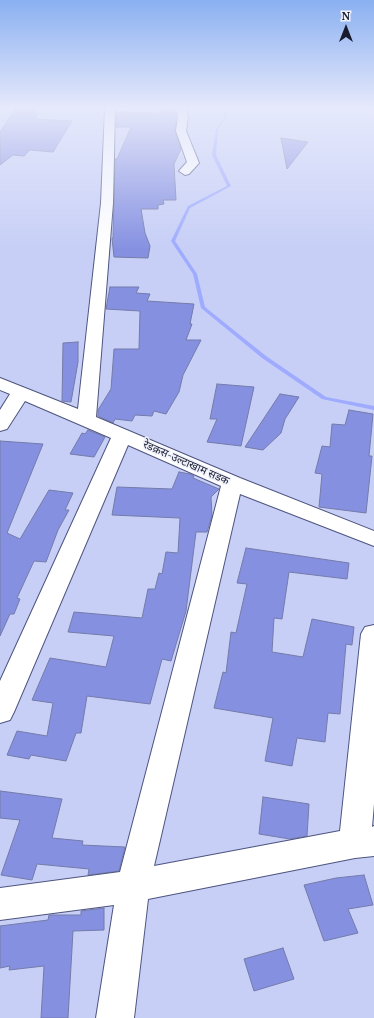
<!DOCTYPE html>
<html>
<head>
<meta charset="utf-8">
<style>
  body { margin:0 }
  #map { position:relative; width:374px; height:1018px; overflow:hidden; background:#c7cff7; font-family:"PT Serif",serif }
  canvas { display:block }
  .north { position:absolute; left:326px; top:8px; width:40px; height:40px; -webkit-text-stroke:3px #eff1fc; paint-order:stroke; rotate:0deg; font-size:11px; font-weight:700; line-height:16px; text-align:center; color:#181b2c }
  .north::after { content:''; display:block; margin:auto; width:14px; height:18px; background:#181b2c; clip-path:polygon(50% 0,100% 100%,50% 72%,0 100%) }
</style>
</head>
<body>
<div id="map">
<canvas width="374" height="1018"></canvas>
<div class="north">N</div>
</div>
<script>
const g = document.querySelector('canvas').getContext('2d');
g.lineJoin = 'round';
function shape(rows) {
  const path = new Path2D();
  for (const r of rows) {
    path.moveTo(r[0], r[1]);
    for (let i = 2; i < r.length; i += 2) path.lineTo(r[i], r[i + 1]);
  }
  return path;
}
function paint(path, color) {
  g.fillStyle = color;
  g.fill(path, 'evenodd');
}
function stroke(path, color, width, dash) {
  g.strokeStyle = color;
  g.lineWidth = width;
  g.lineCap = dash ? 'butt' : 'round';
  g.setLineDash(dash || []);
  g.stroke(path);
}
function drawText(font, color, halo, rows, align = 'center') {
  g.font = font + ' "PT Serif","Noto Sans Devanagari",serif';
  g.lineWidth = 3;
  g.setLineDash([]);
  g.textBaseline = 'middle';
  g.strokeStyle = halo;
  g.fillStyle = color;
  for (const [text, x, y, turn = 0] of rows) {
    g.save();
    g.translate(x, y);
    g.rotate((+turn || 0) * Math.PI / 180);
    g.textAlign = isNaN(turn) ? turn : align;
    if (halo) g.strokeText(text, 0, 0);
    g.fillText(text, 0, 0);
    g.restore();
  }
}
paint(shape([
  [224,108,226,108,227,116,218,129,216,155,231,186,190,208,175,241,197,274,205,307,266,356,326,397,374,406,374,410,322,399,262,358,201,308,193,274,171,241,188,206,227,186,212,155,216,129,225,116,224,108]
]), '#9eabfe');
const building = shape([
  [16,108,37,109,34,114,38,114,35,119,72,121,53,152,30,150,24,156,13,155,0,165,0,132,16,108],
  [162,109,175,109,176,117,175,132,181,149,174,164,176,200,163,200,164,204,158,205,158,209,141,209,145,233,150,246,148,258,114,257,112,238,113,238,115,159,117,159,131,127,116,127,116,112,160,113,162,109],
  [281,138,308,142,287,169,281,138],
  [110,287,139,287,136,293,150,294,147,301,194,304,190,324,192,324,186,340,201,340,183,375,179,392,166,414,154,411,152,416,135,415,132,421,115,419,113,423,98,416,98,410,111,389,114,349,139,349,140,311,106,309,110,287],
  [78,342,78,362,71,402,62,401,63,343,78,342],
  [217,384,254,387,241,446,207,442,217,419,210,419,217,384],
  [280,394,299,397,285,419,281,433,263,450,245,447,280,394],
  [349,410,373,414,369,456,372,456,366,513,319,507,322,474,315,473,322,446,330,447,332,424,345,425,349,410],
  [88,430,105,437,94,457,70,454,82,433,85,434,88,430],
  [0,441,43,444,7,533,20,539,49,490,73,493,65,510,69,510,58,530,46,562,34,561,17,598,20,599,14,614,10,614,0,636,0,441],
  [179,472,190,474,194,476,193,478,219,489,211,497,212,516,207,532,196,532,186,611,171,661,162,659,150,704,87,696,81,733,76,733,66,761,31,755,29,759,7,755,17,731,47,736,53,703,32,700,50,658,106,667,114,636,68,632,74,612,142,618,148,589,155,589,159,573,162,574,166,552,178,553,180,518,112,515,117,487,172,489,179,472],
  [246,548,349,563,347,579,289,572,282,619,274,618,272,652,303,657,312,619,354,627,352,645,346,644,340,714,328,713,325,742,297,738,292,766,265,761,273,718,214,708,223,672,226,673,231,632,236,633,247,584,237,583,246,548],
  [0,791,62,799,52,838,83,841,82,845,125,847,119,871,88,875,89,869,37,864,32,880,1,875,20,820,0,818,0,791],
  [263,797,309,804,307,836,290,839,259,834,263,797],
  [364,875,373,905,348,909,358,933,324,941,304,885,336,878,364,875],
  [104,908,104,930,73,931,68,1018,41,1018,44,966,9,970,10,966,0,968,0,926,48,920,49,915,81,915,81,911,104,908],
  [283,948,294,979,254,991,244,959,283,948]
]);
paint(building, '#8590e1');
stroke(building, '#747ba9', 1);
const minor = shape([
  [105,108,115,108,113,203,96,417,240,478,374,531,374,546,240,494,154,866,340,831,361,634,365,627,374,625,374,804,372,827,374,826,374,856,355,858,148,899,134,1018,96,1018,114,905,0,920,0,888,120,872,221,486,128,445,14,712,10,720,0,723,0,681,111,438,25,401,7,429,0,431,0,410,10,394,0,390,0,378,78,409,101,203,105,108],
  [176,108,186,108,188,117,186,131,199,163,189,174,185,175,179,171,187,162,176,131,178,117,176,108]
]);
stroke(minor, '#4d547f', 2);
paint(minor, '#fff');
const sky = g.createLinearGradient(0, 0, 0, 250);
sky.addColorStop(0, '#8ab0f1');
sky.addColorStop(0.43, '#e6e9fb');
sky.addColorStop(1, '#e6e9fb00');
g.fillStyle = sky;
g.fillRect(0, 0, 374, 250);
drawText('11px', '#181b2c', '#eff1fc', [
  ["रेडक्रस-उल्टाखाम सडक",186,463,24]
]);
</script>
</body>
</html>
